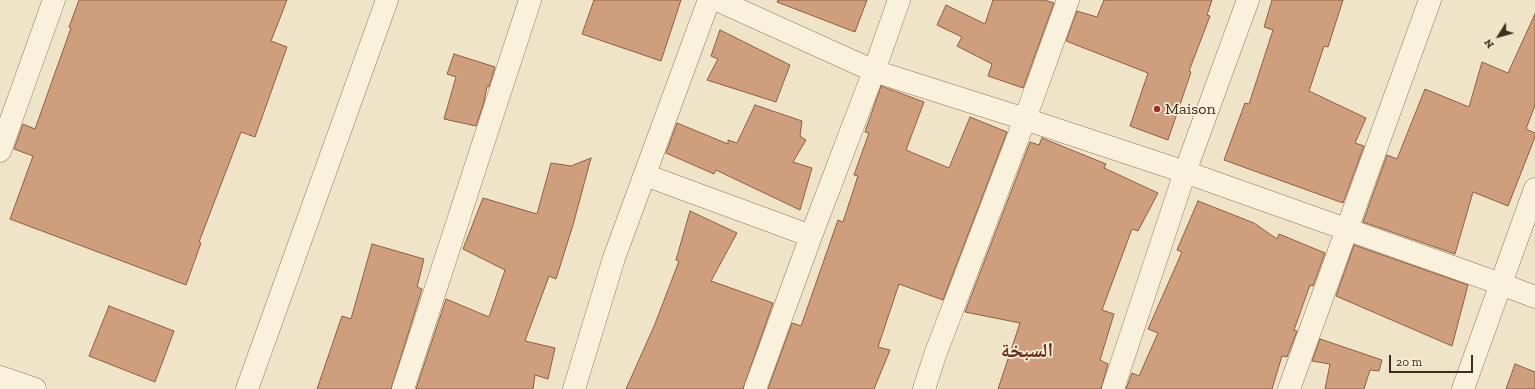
<!DOCTYPE html>
<html>
<head>
<meta charset="utf-8">
<style>
  body { margin:0 }
  #map { position:relative; width:1535px; height:389px; overflow:hidden; background:#f0e4c8; font-family:"Zilla Slab",serif }
  canvas { display:block }
  .north { position:absolute; left:1479px; top:16px; width:40px; height:40px; -webkit-text-stroke:3px #f7eed8; paint-order:stroke; rotate:233deg; font-size:11px; font-weight:700; line-height:16px; text-align:center; color:#3d2e20 }
  .north::after { content:''; display:block; margin:auto; width:14px; height:18px; background:#3d2e20; clip-path:polygon(50% 0,100% 100%,50% 72%,0 100%) }
  .scale { position:absolute; left:1389px; top:355px; width:84px; height:18px; box-sizing:border-box; border:2px solid #3d2e20; border-top:0; padding-left:5px; font-size:12px; line-height:14px; white-space:nowrap; color:#3d2e20; -webkit-text-stroke:3px #f7eed8; paint-order:stroke }
</style>
</head>
<body>
<div id="map">
<canvas width="1535" height="389"></canvas>
<div class="north">N</div>
<div class="scale">20 m</div>
</div>
<script>
const g = document.querySelector('canvas').getContext('2d');
g.lineJoin = 'round';
function paint(path, color) {
  g.fillStyle = color;
  g.fill(path, 'evenodd');
}
function shape(rows) {
  const path = new Path2D();
  for (const r of rows) {
    path.moveTo(r[0], r[1]);
    for (let i = 2; i < r.length; i += 2) path.lineTo(r[i], r[i + 1]);
  }
  return path;
}
function stroke(path, color, width, dash) {
  g.strokeStyle = color;
  g.lineWidth = width;
  g.lineCap = dash ? 'butt' : 'round';
  g.setLineDash(dash || []);
  g.stroke(path);
}
function drawText(font, color, halo, rows, align = 'center') {
  g.font = font + ' "Zilla Slab","Noto Naskh Arabic",serif';
  g.lineWidth = 3.5;
  g.setLineDash([]);
  g.textBaseline = 'middle';
  g.strokeStyle = halo;
  g.fillStyle = color;
  for (const [text, x, y, turn = 0] of rows) {
    g.save();
    g.translate(x, y);
    g.rotate((+turn || 0) * Math.PI / 180);
    g.textAlign = isNaN(turn) ? turn : align;
    if (halo) g.strokeText(text, 0, 0);
    g.fillText(text, 0, 0);
    g.restore();
  }
}
const building = shape([
  [79,0,287,0,271,41,287,47,255,137,241,132,199,242,201,243,186,285,10,219,33,156,14,149,23,124,35,129,71,28,69,27,79,0],
  [594,0,681,0,661,61,582,34,594,0],
  [778,0,867,0,855,32,777,2,778,0],
  [993,0,1044,0,1054,3,1023,88,988,76,992,64,957,46,962,37,937,25,946,5,985,24,993,0],
  [1104,0,1212,0,1207,15,1210,16,1189,71,1191,72,1168,140,1130,126,1148,73,1066,41,1077,11,1097,17,1104,0],
  [1272,0,1343,0,1328,47,1324,46,1309,91,1366,118,1355,143,1364,146,1343,203,1224,160,1245,103,1249,104,1273,30,1264,27,1272,0],
  [1535,14,1535,105,1526,129,1535,133,1535,137,1508,206,1473,192,1455,254,1363,222,1387,155,1397,159,1425,89,1469,107,1482,62,1508,73,1535,14],
  [720,30,790,65,776,102,707,80,718,59,711,56,720,30],
  [454,54,495,67,489,87,487,86,484,102,476,126,444,119,456,77,447,74,454,54],
  [881,86,924,102,906,150,949,168,970,117,1007,132,943,300,899,284,878,347,890,350,874,389,768,389,792,323,801,326,838,220,843,222,858,176,854,175,869,133,865,132,881,86],
  [755,105,802,121,800,136,806,140,793,162,812,168,800,210,716,170,714,174,666,153,677,123,728,144,728,140,737,143,755,105],
  [1042,138,1106,164,1104,168,1158,193,1138,231,1132,229,1102,310,1114,314,1100,360,1108,364,1101,389,998,389,1020,323,965,312,1030,142,1039,145,1042,138],
  [591,158,573,225,556,279,549,276,525,341,555,348,548,379,535,375,533,389,416,389,446,299,489,317,505,270,463,249,483,198,537,214,551,163,571,166,591,158],
  [1198,201,1254,223,1277,239,1279,234,1325,253,1313,286,1310,285,1294,330,1297,331,1287,357,1282,356,1272,389,1126,389,1132,373,1139,376,1158,333,1148,329,1182,252,1177,250,1198,201],
  [690,211,737,233,711,281,773,303,743,389,626,389,655,324,679,261,676,260,690,211],
  [372,244,424,259,417,287,422,289,391,389,317,389,342,316,351,319,372,244],
  [1354,245,1468,285,1452,346,1336,296,1354,245],
  [109,306,174,331,155,382,89,356,109,306],
  [1320,339,1382,360,1379,371,1370,370,1364,389,1325,389,1330,364,1312,361,1320,339],
  [1515,364,1535,372,1535,389,1506,389,1515,364]
]);
paint(building, '#cf9f7d');
stroke(building, '#8d5f41', 1);
const minor = shape([
  [717,0,874,71,1025,119,1185,172,1501,284,1535,297],
  [0,151,54,0],
  [645,175,811,236],
  [0,377,35,389],
  [247,389,387,0],
  [403,389,530,0],
  [574,389,614,258,709,0],
  [755,389,811,236,874,71,899,0],
  [924,389,935,355,1025,119,1068,0],
  [1113,389,1185,172,1248,0],
  [1289,389,1430,0],
  [1463,389,1535,189]
]);
stroke(minor, '#8d765c', 23);
stroke(minor, '#faf1dc', 22);
for (const [x, y, r, color] of [
  [1157,109,4,"#9e2a2b"]
]) {
  const dot = new Path2D();
  dot.arc(x, y, r, 0, 2 * Math.PI);
  g.fillStyle = color;
  g.fill(dot);
  stroke(dot, '#f7eed8', 1.5);
}
drawText('16px', '#3d2e20', '#f7eed8', [
  ["Maison",1165,109]
], 'left');
drawText('bold 20px', '#6b2e1e', '#f7eed8', [
  ["السبخة",1027,351]
]);
</script>
</body>
</html>
